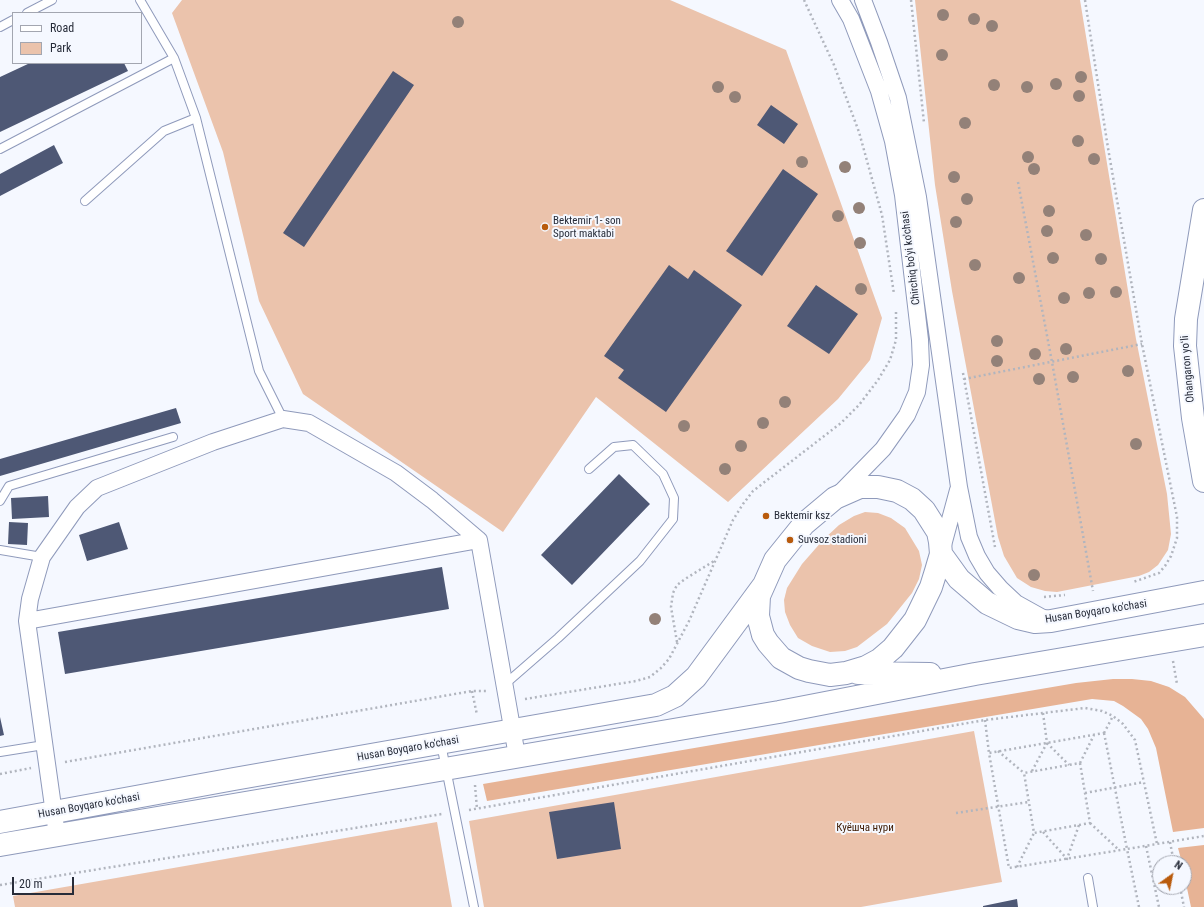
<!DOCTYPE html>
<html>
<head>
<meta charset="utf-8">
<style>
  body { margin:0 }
  #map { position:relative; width:1204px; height:907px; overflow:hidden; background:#f5f8ff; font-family:"Roboto Condensed",sans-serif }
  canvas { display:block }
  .legend { position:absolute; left:12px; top:12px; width:130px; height:52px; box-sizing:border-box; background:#f5f8ff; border:1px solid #a3a6b0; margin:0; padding:5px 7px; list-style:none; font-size:12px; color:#272c39 }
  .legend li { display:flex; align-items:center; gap:8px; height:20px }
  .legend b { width:20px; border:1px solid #a3a6b0 }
  .north { position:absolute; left:1152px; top:855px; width:40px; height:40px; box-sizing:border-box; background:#f5f8ff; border:1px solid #a3a6b0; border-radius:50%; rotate:33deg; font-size:11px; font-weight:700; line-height:16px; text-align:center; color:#272c39 }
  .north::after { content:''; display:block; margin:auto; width:14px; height:18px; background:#b95b0c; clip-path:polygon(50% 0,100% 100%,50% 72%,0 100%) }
  .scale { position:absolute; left:12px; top:877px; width:62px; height:18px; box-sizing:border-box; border:2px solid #272c39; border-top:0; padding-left:5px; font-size:12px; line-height:14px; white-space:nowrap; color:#272c39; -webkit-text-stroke:3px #f5f8ff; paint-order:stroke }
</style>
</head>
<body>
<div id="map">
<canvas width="1204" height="907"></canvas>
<ul class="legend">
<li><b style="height:5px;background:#fff"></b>Road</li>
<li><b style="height:11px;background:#ebc3ac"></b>Park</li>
</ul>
<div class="north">N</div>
<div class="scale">20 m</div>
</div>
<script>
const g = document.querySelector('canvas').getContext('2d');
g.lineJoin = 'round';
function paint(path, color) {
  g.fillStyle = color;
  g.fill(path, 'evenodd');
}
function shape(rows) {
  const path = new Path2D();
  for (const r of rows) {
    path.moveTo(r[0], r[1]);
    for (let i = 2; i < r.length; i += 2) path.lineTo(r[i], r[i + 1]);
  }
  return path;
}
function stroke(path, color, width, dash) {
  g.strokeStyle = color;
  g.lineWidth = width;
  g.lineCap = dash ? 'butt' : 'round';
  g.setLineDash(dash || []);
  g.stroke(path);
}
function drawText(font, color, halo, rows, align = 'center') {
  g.font = font + ' "Roboto Condensed",sans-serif';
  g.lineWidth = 4;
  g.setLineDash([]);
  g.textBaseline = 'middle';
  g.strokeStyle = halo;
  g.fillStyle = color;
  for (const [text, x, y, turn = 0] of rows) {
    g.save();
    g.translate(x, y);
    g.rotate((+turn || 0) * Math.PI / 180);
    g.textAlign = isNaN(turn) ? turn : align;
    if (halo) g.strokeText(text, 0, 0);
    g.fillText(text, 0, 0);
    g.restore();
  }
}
paint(shape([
  [182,0,670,0,786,50,882,318,870,360,838,399,728,502,596,397,503,532,303,394,259,301,223,152,172,13],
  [915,0,1080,0,1136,339,1167,494,1171,534,1168,550,1158,565,1149,572,1139,576,1057,592,1045,591,1031,587,1017,578,1004,556,998,537,952,291,935,185],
  [865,512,878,513,891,518,905,528,919,551,922,565,919,579,912,593,887,624,857,647,845,651,830,652,812,646,798,638,790,625,785,612,784,600,787,588,802,564,823,540,839,525,854,516],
  [974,731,1002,882,861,907,484,907,469,821],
  [437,822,452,907,15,907,13,896]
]), '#ebc3ac');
paint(shape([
  [1113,679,1132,679,1151,681,1169,687,1185,697,1204,719,1204,828,1173,832,1156,748,1148,729,1141,719,1123,706,1114,701,1092,699,487,801,483,784,1076,683],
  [1204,845,1204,907,1191,907,1184,874,1184,863,1182,863,1178,848]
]), '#e7b395');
paint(shape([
  [30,63,124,63,128,71,0,132,0,77],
  [393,71,414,85,304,247,283,233],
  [771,105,798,124,784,144,757,125],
  [54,145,63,163,0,196,0,174],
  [783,169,818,194,762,276,726,251],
  [669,265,688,279,694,270,742,305,666,412,618,378,624,370,604,356],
  [816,285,858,314,829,354,787,326],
  [176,408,181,423,0,476,0,459],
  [619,474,650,504,572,585,541,555],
  [48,496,49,517,12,519,11,498],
  [9,522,28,523,27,545,8,544],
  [119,522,128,549,87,561,79,535],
  [442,567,449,609,65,674,58,632],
  [0,717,4,735,0,736],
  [614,802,621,849,557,859,549,812],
  [1017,899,1018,907,983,907,983,906]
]), '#4e5875');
const lane = shape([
  [140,0,174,58,196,118,259,371,283,419],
  [27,13,52,0],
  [0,27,13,20],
  [0,149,174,58],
  [85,201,164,131,196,118],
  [0,501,9,486,173,437],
  [0,550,42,557],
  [504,685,558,638,640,561,673,519,674,498,663,474,633,445,614,447,589,469],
  [441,744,474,907],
  [0,752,44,745],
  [1088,878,1093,907]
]);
const street = shape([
  [840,0,851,19,879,91,893,141,903,195,920,340,921,365,917,392,907,415,883,449,842,491],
  [863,0,879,42,898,98,918,197,959,487,969,537,977,556,987,573,1000,588,1016,603,1043,618],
  [942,549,958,490],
  [27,621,479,540],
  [57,835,27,621,30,599,42,557,77,507,97,488,213,442,283,419,309,423,396,473,432,500,479,540,517,756]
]);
const secondary = shape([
  [860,487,878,487,897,491,912,499,924,510,938,532,940,542,941,554,936,571,931,587,915,620,893,648,879,660,866,667,846,673,830,675,809,671,799,668,781,658,768,643,763,635,758,616,759,596,775,560,804,524,835,498,860,487],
  [941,554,959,579,987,603,1018,618,1035,622,1051,621,1204,592],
  [858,673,930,674],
  [0,822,234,779,656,705,675,696,696,677,763,586],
  [0,845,779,712,975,674,1204,635]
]);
const highway = shape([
  [1204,210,1186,319,1185,346,1193,418,1204,481]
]);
stroke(lane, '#8f9abb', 10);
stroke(street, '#8f9abb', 18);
stroke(secondary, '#8f9abb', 24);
stroke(highway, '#8f9abb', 24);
stroke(shape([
  [804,0,834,65,859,132,882,215,894,294],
  [911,0,924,123],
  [1085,0,1108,148,1142,344,1177,517,1177,538,1171,556,1165,566,1159,573,1133,582],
  [1018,182,1052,362,1093,591],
  [963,373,995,547],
  [964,379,1142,344],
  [1044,597,1065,595],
  [677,642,671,607,673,593,677,585,685,579,714,561],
  [1173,661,1177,684],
  [472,691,477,715],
  [525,699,636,681,650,677,661,668,669,659,689,621,733,520,743,504,753,491,841,423,859,405,878,380,890,360,896,340,896,311],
  [985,720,989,753],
  [1104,733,1127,849,1009,868,989,753,1104,733],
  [1104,733,1113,716],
  [1047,743,1069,765],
  [998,751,1024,773],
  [65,762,472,691,488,691],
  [1080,763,1090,823,1034,833,1024,773,1080,763],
  [1080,763,1094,735],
  [1032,771,1047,743,1043,713],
  [0,774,31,768],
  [475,785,477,809],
  [1085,793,1144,782],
  [469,810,985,720,1085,708,1102,711,1113,716,1123,724,1135,740,1157,844],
  [956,813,1029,802],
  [1090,823,1119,850],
  [1043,832,1067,859,1079,825],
  [1170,842,1174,863],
  [1146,846,1159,907],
  [1017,867,1034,833],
  [0,885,442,814],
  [1180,887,1184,907],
  [1139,907,1127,849,1204,836]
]), '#b1b5be', 2.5, [2, 3]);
stroke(lane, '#fff', 8);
stroke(street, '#fff', 16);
stroke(secondary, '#fff', 22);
stroke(highway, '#fff', 22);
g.fillStyle = '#938178';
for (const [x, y] of [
  [943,15],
  [974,19],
  [458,22],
  [992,26],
  [942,55],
  [1081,77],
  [1056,84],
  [994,85],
  [718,87],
  [1027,87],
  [1079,96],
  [735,97],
  [965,123],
  [1078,141],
  [1028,157],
  [1094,159],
  [802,162],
  [845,167],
  [1034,169],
  [954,177],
  [967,199],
  [859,208],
  [1049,211],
  [838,216],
  [956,222],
  [1047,231],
  [1086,235],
  [860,243],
  [1053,258],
  [1101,259],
  [975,265],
  [1019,278],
  [861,289],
  [1116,292],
  [1089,293],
  [1064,298],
  [997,341],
  [1066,349],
  [1035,354],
  [997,361],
  [1128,371],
  [1073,377],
  [1039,379],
  [785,402],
  [763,423],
  [684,426],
  [1136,444],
  [741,446],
  [725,469],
  [1034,575],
  [655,619]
]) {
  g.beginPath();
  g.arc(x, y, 6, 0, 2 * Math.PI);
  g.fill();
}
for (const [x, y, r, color] of [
  [545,227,4,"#b95b0c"],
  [766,516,4,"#b95b0c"],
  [790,540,4,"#b95b0c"]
]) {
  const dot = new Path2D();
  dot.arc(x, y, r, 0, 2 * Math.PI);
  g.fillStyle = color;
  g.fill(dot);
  stroke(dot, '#f5f8ff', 1.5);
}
drawText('11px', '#272c39', '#f5f8ff', [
  ["Bektemir 1- son",553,221],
  ["Sport maktabi",553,234],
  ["Bektemir ksz",774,516],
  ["Suvsoz stadioni",798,540]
], 'left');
drawText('11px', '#272c39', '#f5f8ff', [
  ["Chirchiq bo'yi ko'chasi",911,258,-97],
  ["Ohangaron yoʻli",1188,369,-95],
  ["Husan Boyqaro ko'chasi",1096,612,-9],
  ["Husan Boyqaro ko'chasi",408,749,-10],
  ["Husan Boyqaro ko'chasi",89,806,-10]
]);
drawText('11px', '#422009', '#f5f8ff', [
  ["Куёшча нури",865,828]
]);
</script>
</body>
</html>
